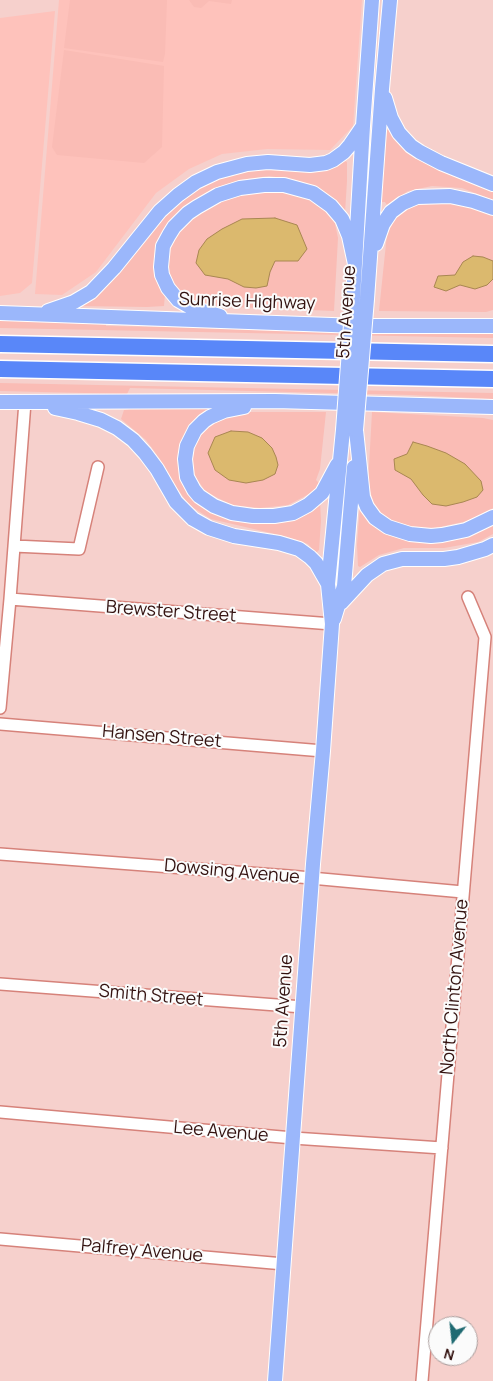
<!DOCTYPE html>
<html>
<head>
<meta charset="utf-8">
<style>
  body { margin:0 }
  #map { position:relative; width:493px; height:1381px; overflow:hidden; background:#f6d0cc; font-family:Manrope,sans-serif }
  canvas { display:block }
  .north { position:absolute; left:428px; top:1316px; width:50px; height:50px; box-sizing:border-box; background:#fbfbfb; border:1px solid #ab9e9d; border-radius:50%; rotate:196deg; font-size:14px; font-weight:700; line-height:20px; text-align:center; color:#331210 }
  .north::after { content:''; display:block; margin:auto; width:18px; height:22px; background:#1f6a72; clip-path:polygon(50% 0,100% 100%,50% 72%,0 100%) }
</style>
</head>
<body>
<div id="map">
<canvas width="493" height="1381"></canvas>
<div class="north">N</div>
</div>
<script>
const g = document.querySelector('canvas').getContext('2d');
g.lineJoin = 'round';
function paint(path, color) {
  g.fillStyle = color;
  g.fill(path, 'evenodd');
}
function shape(rows) {
  const path = new Path2D();
  for (const r of rows) {
    path.moveTo(r[0], r[1]);
    for (let i = 2; i < r.length; i += 2) path.lineTo(r[i], r[i + 1]);
  }
  return path;
}
function stroke(path, color, width, dash) {
  g.strokeStyle = color;
  g.lineWidth = width;
  g.lineCap = dash ? 'butt' : 'round';
  g.setLineDash(dash || []);
  g.stroke(path);
}
function drawText(font, color, halo, rows, align = 'center') {
  g.font = font + ' Manrope,sans-serif';
  g.lineWidth = 4;
  g.setLineDash([]);
  g.textBaseline = 'middle';
  g.strokeStyle = halo;
  g.fillStyle = color;
  for (const [text, x, y, turn = 0] of rows) {
    g.save();
    g.translate(x, y);
    g.rotate((+turn || 0) * Math.PI / 180);
    g.textAlign = isNaN(turn) ? turn : align;
    if (halo) g.strokeText(text, 0, 0);
    g.fillText(text, 0, 0);
    g.restore();
  }
}
paint(shape([
  [59,0,362,0,353,126,330,150,267,149,222,154,189,169,156,193,96,272,62,295,35,294],
  [55,11,32,283,20,293,0,296,0,18]
]), '#fec2bb');
paint(shape([
  [70,0,167,0,165,54,163,62,64,48],
  [189,0,232,0,231,4,209,1,201,8,194,7],
  [64,50,164,66,162,147,144,163,57,155,52,147],
  [385,129,391,131,405,148,425,163,476,183,493,192,493,200,462,188,432,186,408,191,387,205,385,202,382,202,381,182],
  [345,161,347,162,347,181,345,213,319,189,296,180,269,176,239,180,212,189,187,205,165,227,155,249,155,273,165,294,164,306,147,307,78,306,181,201,203,185,225,175,254,169,326,169],
  [262,187,320,200,334,219,338,238,334,311,210,306,185,297,170,278,166,260,173,238,185,223,234,193],
  [427,200,451,200,493,214,493,310,486,312,379,311,387,234,392,225,389,221,395,214],
  [0,320,106,321,106,326,493,333,493,338,0,328],
  [0,383,493,393,493,399,410,395,130,388,127,394,0,391],
  [215,407,196,419,182,441,179,463,185,485,251,521,320,501,321,521,319,550,316,553,308,544,288,537,211,519,189,505,176,487,160,459,146,440,121,419,124,410,135,408],
  [235,412,326,412,320,469,316,480,319,483,313,492,288,505,260,508,232,505,206,492,192,472,191,449,200,433,217,418],
  [372,412,483,418,493,420,493,508,472,520,435,528,406,527,382,516,370,503,373,501,368,484],
  [360,506,402,536,493,522,493,534,478,542,444,548,404,548,379,555,360,567,358,566,357,545]
]), '#fabcb5');
const water = shape([
  [275,218,297,225,307,249,298,261,275,261,270,272,267,286,256,288,244,287,228,279,205,275,196,263,199,250,207,239,222,229,242,219,275,218],
  [473,256,483,257,493,261,493,279,487,285,475,289,460,285,446,291,434,287,438,276,455,275,463,262,473,256],
  [231,431,248,432,262,438,272,448,276,457,278,465,275,474,263,480,246,483,229,480,215,470,208,453,215,437,231,431],
  [413,442,427,446,446,453,465,464,481,481,483,490,477,497,463,502,446,506,432,504,423,495,411,479,395,470,394,459,407,454,413,442]
]);
paint(water, '#dbb96e');
stroke(water, '#a98752', 1);
const minor = shape([
  [14,546,79,549,98,467],
  [10,599,332,624],
  [0,708,10,599,25,402],
  [0,724,323,751],
  [0,854,289,876,463,892],
  [0,984,303,1007],
  [0,1112,293,1138,442,1148],
  [0,1239,284,1264],
  [422,1381,485,637,468,597]
]);
const major = shape([
  [385,98,391,118,399,133,411,146,420,152,441,163,493,184],
  [376,244,383,224,391,212,403,203,417,197,450,196,473,201,493,208],
  [353,298,363,126,372,0],
  [367,299,382,89,390,0],
  [48,311,74,302,91,292,114,268,160,211,178,195,196,182,217,172,247,164,268,162,310,165,326,163,333,160,344,152,350,145,363,126],
  [0,313,359,326,493,326],
  [220,316,192,308,178,300,168,288,162,275,161,267,163,246,169,235,174,227,188,213,197,207,218,195,240,188,264,185,284,185,313,193,331,206,342,219,349,236,355,264],
  [0,402,275,401,493,407],
  [244,407,224,411,210,417,204,421,195,430,187,446,185,459,187,477,194,490,199,496,214,506,232,513,253,516,274,516,293,513,308,505,322,493,337,465],
  [55,408,78,413,101,420,117,428,133,440,145,453,157,469,176,502,193,519,209,528,234,536,279,543,299,549,310,557,316,563,328,584],
  [356,430,363,497,367,507,375,518,388,527,410,534,431,536,442,535,466,530,493,517],
  [341,603,367,575,383,564,402,559,444,559,458,557,485,549,493,545],
  [334,619,344,586,354,467],
  [275,1381,313,864,323,751,332,624,328,584,343,430]
]);
const highway = shape([
  [0,344,493,354],
  [0,369,493,379]
]);
stroke(minor, '#d6827a', 14);
stroke(major, '#fff', 16);
stroke(highway, '#fff', 19);
stroke(minor, '#fff', 11);
stroke(major, '#9bb7fb', 14);
stroke(highway, '#5987f9', 16);
const majorBridge = shape([
  [343,430,353,298],
  [356,430,367,299]
]);
stroke(majorBridge, '#fff', 16, []);
stroke(majorBridge, '#9bb7fb', 14);
drawText('18px', '#331210', '#fbfbfb', [
  ["Sunrise Highway",247,302,2],
  ["5th Avenue",347,312,-86],
  ["Brewster Street",171,612,4],
  ["Hansen Street",162,737,5],
  ["Dowsing Avenue",232,872,5],
  ["North Clinton Avenue",455,987,-85],
  ["Smith Street",151,996,5],
  ["5th Avenue",284,1001,-86],
  ["Lee Avenue",221,1132,5],
  ["Palfrey Avenue",142,1251,5]
]);
</script>
</body>
</html>
